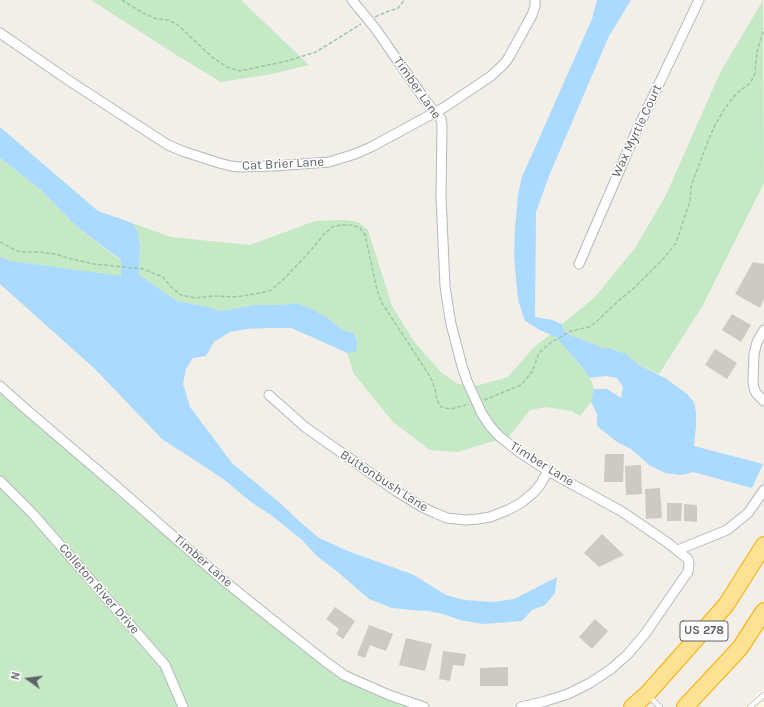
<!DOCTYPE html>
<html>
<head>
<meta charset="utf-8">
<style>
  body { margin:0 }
  #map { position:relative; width:764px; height:707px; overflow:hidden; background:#f1efe8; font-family:Karla,sans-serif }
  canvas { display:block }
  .north { position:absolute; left:8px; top:659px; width:40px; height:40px; -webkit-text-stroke:3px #fff; paint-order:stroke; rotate:284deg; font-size:11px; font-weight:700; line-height:16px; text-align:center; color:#5f6368 }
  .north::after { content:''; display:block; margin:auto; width:14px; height:18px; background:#5f6368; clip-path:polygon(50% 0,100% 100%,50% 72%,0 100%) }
</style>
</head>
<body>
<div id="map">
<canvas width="764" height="707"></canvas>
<div class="north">N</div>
</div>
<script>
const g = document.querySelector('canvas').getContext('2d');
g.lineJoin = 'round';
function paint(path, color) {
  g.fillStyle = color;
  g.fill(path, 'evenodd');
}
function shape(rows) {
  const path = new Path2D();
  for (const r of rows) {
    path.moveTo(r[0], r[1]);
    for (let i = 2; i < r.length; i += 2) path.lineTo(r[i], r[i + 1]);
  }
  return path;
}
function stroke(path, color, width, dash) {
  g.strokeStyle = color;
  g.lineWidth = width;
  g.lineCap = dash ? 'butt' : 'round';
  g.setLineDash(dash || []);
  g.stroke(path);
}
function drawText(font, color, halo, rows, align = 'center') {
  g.font = font + ' Karla,sans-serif';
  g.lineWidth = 3;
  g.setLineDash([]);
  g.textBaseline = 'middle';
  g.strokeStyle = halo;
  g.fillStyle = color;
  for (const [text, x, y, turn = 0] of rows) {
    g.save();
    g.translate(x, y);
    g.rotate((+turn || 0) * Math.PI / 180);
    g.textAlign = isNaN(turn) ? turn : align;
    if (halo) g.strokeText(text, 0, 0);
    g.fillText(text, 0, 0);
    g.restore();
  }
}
paint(shape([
  [764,689,764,707,743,707]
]), '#fef7e0');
paint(shape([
  [91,0,241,0,309,65,271,74,221,82,178,56],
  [763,0,764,183,703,305,659,374,639,365,626,354,617,351,610,348,602,348,594,344,570,335,562,328,562,324,595,297,635,248,666,195,720,73],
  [0,158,41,190,75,225,121,261,121,277,11,261,0,257],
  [345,220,358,222,368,230,392,306,415,343,442,373,458,384,476,386,508,377,534,347,551,334,556,337,563,344,590,378,594,389,591,402,580,416,572,411,546,407,530,410,507,439,490,442,458,452,430,450,393,422,354,374,347,353,356,352,354,333,342,330,328,318,312,309,296,303,278,305,253,305,221,311,208,307,177,301,139,275,140,247,138,232,132,223,171,237,250,245,315,221],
  [0,391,136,511,342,678,413,707,0,707]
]), '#c5e8c5');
paint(shape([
  [597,0,631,0,609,36,549,176,536,212,535,317,552,320,562,324,562,328,570,335,594,344,602,348,610,348,617,351,626,354,639,365,665,378,687,394,694,402,696,412,696,426,694,446,763,464,752,488,693,472,682,475,665,473,649,465,631,449,617,442,597,426,597,414,591,402,594,389,607,389,621,398,623,387,617,378,606,376,590,378,581,366,556,337,540,330,525,321,518,300,514,256,515,229,518,195,522,177,592,19],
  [0,127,98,211,132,223,138,232,140,247,139,275,177,301,208,307,221,311,253,305,278,305,296,303,312,309,328,318,342,330,354,333,357,342,356,352,347,353,312,337,291,328,269,328,246,329,230,332,214,342,206,356,193,358,186,369,183,384,190,407,232,463,280,503,299,521,319,538,348,551,414,575,446,595,465,600,493,602,514,599,557,577,555,593,545,605,532,610,522,621,483,624,460,620,443,614,428,611,412,610,392,608,369,599,339,573,318,557,301,539,271,515,251,502,222,478,162,439,95,369,0,284,0,257,11,261,121,276,121,260,75,225,41,190,0,158]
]), '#aadaff');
paint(shape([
  [753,262,764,264,764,299,760,308,735,294],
  [732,314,751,325,741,342,722,330],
  [715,349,737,363,727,379,705,365],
  [605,454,624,454,623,482,604,482],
  [641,465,642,494,626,495,625,466],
  [660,488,662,518,646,519,645,489],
  [667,503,682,503,681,521,667,521],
  [684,504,697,505,697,522,684,521],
  [602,534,624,555,599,567,584,553],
  [335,607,355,621,343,639,336,634,339,629,326,619],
  [595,619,608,631,592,649,579,637],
  [369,625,393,634,386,651,370,645,365,658,357,655],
  [406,638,432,644,425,671,399,665],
  [443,651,466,654,464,666,453,665,450,681,439,679],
  [508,667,508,686,480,686,480,668]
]), '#cccac5');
const lane = shape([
  [649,696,660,707],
  [750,707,764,695]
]);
const street = shape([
  [352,0,375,28,425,100,441,119,442,125,441,197,445,286,448,306,451,324,462,366,467,381,482,414,490,426,499,436,519,452,548,471,621,511,668,543,688,559,689,564,688,572,685,576,645,634,628,654,611,669,590,683,568,694,546,701,521,707],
  [0,33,71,82,168,145,182,151,219,163,231,166,239,167,274,166,329,162,355,154,371,147,445,107,491,76,504,64,509,57,532,15,535,6,535,0],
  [579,264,637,130,699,0],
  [764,330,757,342,754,354,753,382,754,388,756,393,764,401],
  [0,386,27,410,116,486,222,579,269,617,326,662,344,675,357,681,389,695,424,707],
  [269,395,305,427,396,491,422,507,435,513,447,518,466,520,478,519,490,517,508,510,521,503,533,493,540,485,548,471],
  [0,481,32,513,165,665,183,707],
  [678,550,727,530,748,513,764,490]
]);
const highway = shape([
  [632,707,647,694,726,605,764,545],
  [685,707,740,648,764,611]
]);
stroke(lane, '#b5b8bc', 6);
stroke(street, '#b5b8bc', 11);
stroke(highway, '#f9ab00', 18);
stroke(shape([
  [122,0,143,13,157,19,168,20,178,25,212,57,227,67,240,71,287,61,316,52,361,24],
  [375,17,391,10,397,9,403,2,403,0],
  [0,242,17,251,25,252,40,252,56,254,68,258,94,264,143,269,163,277,171,287,181,295,195,298,213,296,236,297,260,293,271,290,284,279,313,248,325,233,334,226,344,225,353,225,360,228,365,235,377,290,382,303,431,378,435,389,437,400,441,407,451,409,469,404],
  [484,400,521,385,532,372,539,353,550,343,571,331,589,327,596,322,617,302,634,288,663,259,676,243,690,201,691,186,708,141,715,125,725,108,736,94,750,83,753,78,755,73,757,52,761,38,764,30]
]), '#9cc7a9', 1.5, [4, 2]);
stroke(lane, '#fff', 4.5);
stroke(street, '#fff', 9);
stroke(highway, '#fde293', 16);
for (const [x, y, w] of [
  [704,631,48]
]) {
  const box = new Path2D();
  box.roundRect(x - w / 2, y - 10, w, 20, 3);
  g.fillStyle = '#fff';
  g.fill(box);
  stroke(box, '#5f6368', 1);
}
drawText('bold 12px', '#5f6368', null, [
  ["US 278",704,631]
]);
drawText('13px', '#5f6368', '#fff', [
  ["Timber Lane",417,88,55],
  ["Wax Myrtle Court",637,131,-65],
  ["Cat Brier Lane",283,164,-3],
  ["Timber Lane",542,464,32],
  ["Buttonbush Lane",384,481,33],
  ["Timber Lane",203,561,41],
  ["Colleton River Drive",99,589,49]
]);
</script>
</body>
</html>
